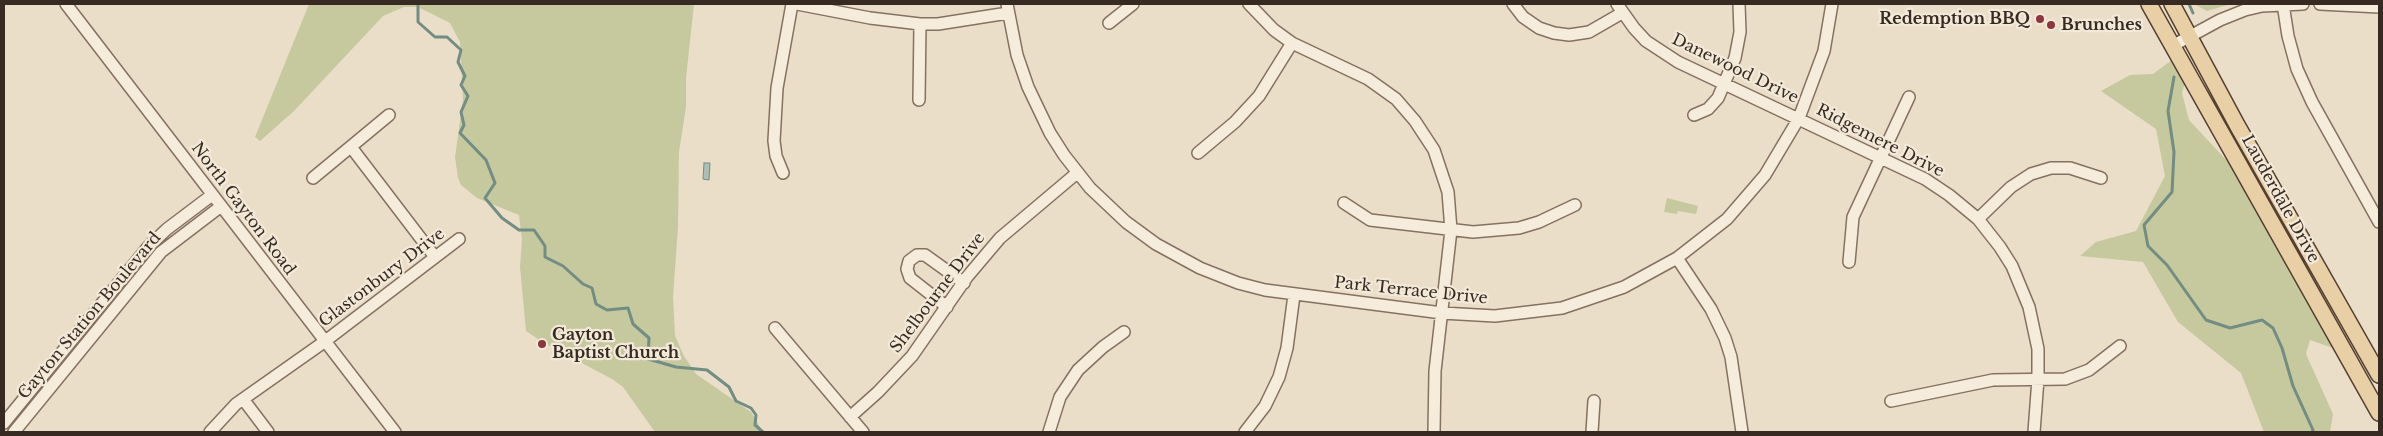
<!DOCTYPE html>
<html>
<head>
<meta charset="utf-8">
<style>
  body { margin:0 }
  #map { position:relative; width:2383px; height:436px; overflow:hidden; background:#eadec9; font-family:"Libre Baskerville",serif }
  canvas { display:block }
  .frame { position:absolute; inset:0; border:5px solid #372a22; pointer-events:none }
</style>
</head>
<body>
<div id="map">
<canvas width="2383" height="436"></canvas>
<div class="frame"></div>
</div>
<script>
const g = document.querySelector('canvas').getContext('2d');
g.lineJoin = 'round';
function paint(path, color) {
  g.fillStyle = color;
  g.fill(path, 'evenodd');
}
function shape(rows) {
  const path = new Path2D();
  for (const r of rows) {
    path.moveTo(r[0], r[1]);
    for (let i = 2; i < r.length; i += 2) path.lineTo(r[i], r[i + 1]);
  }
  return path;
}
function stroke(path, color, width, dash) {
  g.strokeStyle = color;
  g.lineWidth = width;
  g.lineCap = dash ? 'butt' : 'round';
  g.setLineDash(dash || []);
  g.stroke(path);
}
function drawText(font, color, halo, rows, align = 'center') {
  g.font = font + ' "Libre Baskerville",serif';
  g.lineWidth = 4.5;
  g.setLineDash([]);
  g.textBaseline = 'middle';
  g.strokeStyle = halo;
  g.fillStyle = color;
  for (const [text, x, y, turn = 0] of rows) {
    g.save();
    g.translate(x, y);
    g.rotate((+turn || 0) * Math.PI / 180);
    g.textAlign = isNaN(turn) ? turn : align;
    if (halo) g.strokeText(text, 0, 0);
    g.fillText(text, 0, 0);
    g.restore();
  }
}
paint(shape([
  [309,4,694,4,686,78,686,107,679,152,678,227,673,297,675,336,684,356,696,374,751,412,763,432,655,432,623,387,612,379,544,343,526,331,520,267,522,240,519,215,477,198,461,185,458,178,455,157,463,100,460,42,450,23,418,7,404,7,383,16,294,111,260,141,255,137],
  [2194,4,2231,4,2207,11],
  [2172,60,2185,82,2182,93,2189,120,2230,164,2333,348,2310,340,2306,354,2333,414,2330,432,2264,432,2241,373,2178,322,2143,262,2080,256,2096,242,2136,231,2165,176,2156,129,2101,91,2130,75,2153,74],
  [1667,198,1698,206,1696,214,1678,211,1677,214,1664,212]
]), '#c6c89e');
const water = shape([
  [704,163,710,163,709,180,703,179,704,163]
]);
paint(water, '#aabfb7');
stroke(water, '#718d84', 1);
stroke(shape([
  [418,4,418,22,435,37,447,37,461,50,458,62,465,76,461,85,468,96,461,112,464,125,460,133,486,160,495,183,485,198,502,218,519,230,534,230,545,246,545,257,563,266,583,284,592,288,596,304,607,310,628,308,633,324,649,338,648,359,676,367,707,370,729,387,736,401,751,408,756,415,755,425,763,432],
  [2189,4,2193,13],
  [2174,77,2168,111,2174,152,2172,192,2144,225,2148,246,2167,265,2206,320,2230,328,2262,320,2273,328,2282,348,2293,386,2313,430,2312,432]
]), '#718d84', 3);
const minor = shape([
  [66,4,395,432],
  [797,4,870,18,920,24,938,24,1008,13],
  [1007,4,1017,55,1028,87,1050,133,1064,155,1090,188,1126,222,1156,244,1200,268,1238,283,1265,290,1442,313,1495,316,1562,308,1624,287,1677,258,1727,219,1765,175,1799,118,1824,51,1832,4],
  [1249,4,1274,30,1292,43,1368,79,1396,99,1415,121,1434,150,1448,192,1451,230,1435,371,1434,432],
  [1513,4,1523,17,1539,28,1554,33,1569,35,1589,32,1622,13],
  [1617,4,1634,28,1646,41,1678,62,1925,179,1949,195,1978,219,2000,247,2012,266,2029,307,2038,349,2038,379,2034,432],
  [2283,4,2288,36,2297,69,2312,102,2379,222],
  [2320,4,2379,7],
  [1109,23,1133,4],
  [2174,45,2220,20,2245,10,2262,6,2303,4],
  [919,100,920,24],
  [1694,115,1708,109,1718,98,1735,58,1740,32,1739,4],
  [351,147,435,257],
  [1198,153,1235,122,1259,96,1292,43],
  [783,173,776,156,774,141,777,88,792,4],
  [313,178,389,115],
  [1344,203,1370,220,1473,232,1519,228,1539,222,1575,205],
  [1978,219,2011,187,2031,174,2051,168,2070,168,2101,178],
  [1677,258,1711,309,1725,338,1731,357,1742,432],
  [1849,262,1853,217,1909,97],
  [947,307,910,278,907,269,909,261,917,255,925,255,964,283],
  [775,328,863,432],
  [243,399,268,432],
  [1891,401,1993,380,2065,379,2089,370,2120,346],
  [850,417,878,392,912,356,967,277,1000,238,1077,173],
  [4,423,149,246,167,229,212,195],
  [14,432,161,252,220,207],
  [210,432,236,404,324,342,459,239],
  [1049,432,1060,397,1078,370,1103,347,1124,332],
  [1245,432,1265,406,1279,377,1287,348,1294,295],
  [1592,432,1594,401]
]);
const major = shape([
  [2149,4,2379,413],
  [2172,4,2237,125,2379,375]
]);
stroke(minor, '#857160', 14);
stroke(major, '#544033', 18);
stroke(minor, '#f6ecdc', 11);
stroke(major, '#e9cfa6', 15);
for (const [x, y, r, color] of [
  [2040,19,5,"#8e353d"],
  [2051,25,5,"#8e353d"],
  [542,344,5,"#8e353d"]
]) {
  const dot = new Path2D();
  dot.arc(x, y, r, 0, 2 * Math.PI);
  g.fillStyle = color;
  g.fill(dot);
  stroke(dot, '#f3e9d8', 2);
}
drawText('bold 16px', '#372a22', '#f3e9d8', [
  ["Redemption BBQ",2030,19,"right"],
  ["Brunches",2061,25],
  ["Gayton",552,335],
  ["Baptist Church",552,353]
], 'left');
drawText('16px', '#372a22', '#f3e9d8', [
  ["Danewood Drive",1735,69,26],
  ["Ridgemere Drive",1880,141,27],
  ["Lauderdale Drive",2280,199,61],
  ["North Gayton Road",243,209,53],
  ["Glastonbury Drive",382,278,-37],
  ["Park Terrace Drive",1411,291,6],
  ["Shelbourne Drive",938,293,-53],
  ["Gayton Station Boulevard",90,316,-50]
]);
</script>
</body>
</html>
